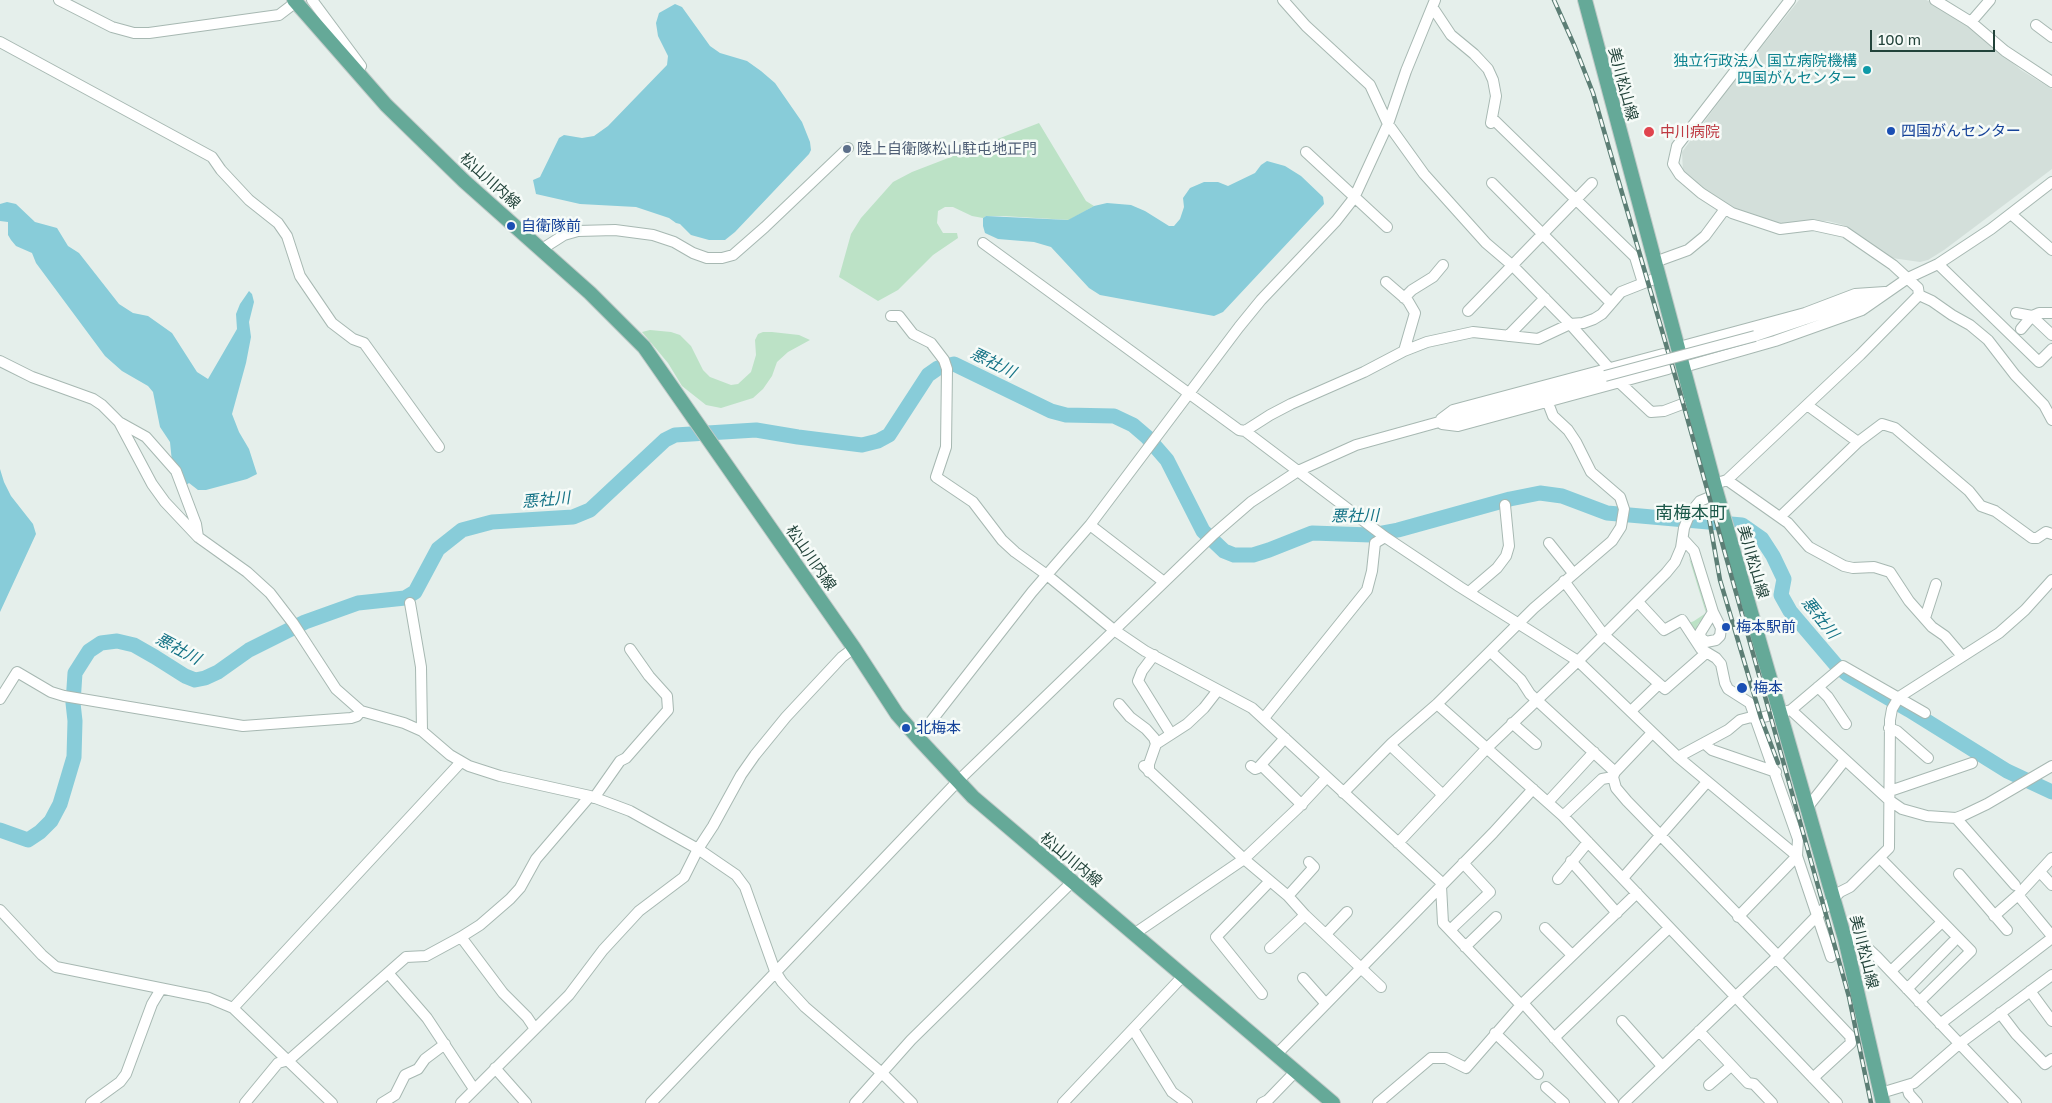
<!DOCTYPE html>
<html>
<head>
<meta charset="utf-8">
<style>
  body { margin:0 }
  #map { position:relative; width:2052px; height:1103px; overflow:hidden; background:#e5efeb; font-family:"Golos Text",sans-serif }
  canvas { display:block }
  .scale { position:absolute; left:1870px; top:30px; width:125px; height:22px; box-sizing:border-box; border:2px solid #22433a; border-top:0; padding-left:6px; font-size:15px; line-height:18px; white-space:nowrap; color:#22433a; -webkit-text-stroke:4px #f6fbf8; paint-order:stroke }
</style>
</head>
<body>
<div id="map">
<canvas width="2052" height="1103"></canvas>
<div class="scale">100 m</div>
</div>
<script>
const g = document.querySelector('canvas').getContext('2d');
g.lineJoin = 'round';
function paint(path, color) {
  g.fillStyle = color;
  g.fill(path, 'evenodd');
}
function shape(rows) {
  const path = new Path2D();
  for (const r of rows) {
    path.moveTo(r[0], r[1]);
    for (let i = 2; i < r.length; i += 2) path.lineTo(r[i], r[i + 1]);
  }
  return path;
}
function stroke(path, color, width, dash) {
  g.strokeStyle = color;
  g.lineWidth = width;
  g.lineCap = dash ? 'butt' : 'round';
  g.setLineDash(dash || []);
  g.stroke(path);
}
function drawText(font, color, halo, rows, align = 'center') {
  g.font = font + ' "Golos Text","Noto Sans JP",sans-serif';
  g.lineWidth = 5;
  g.setLineDash([]);
  g.textBaseline = 'middle';
  g.strokeStyle = halo;
  g.fillStyle = color;
  for (const [text, x, y, turn = 0] of rows) {
    g.save();
    g.translate(x, y);
    g.rotate((+turn || 0) * Math.PI / 180);
    g.textAlign = isNaN(turn) ? turn : align;
    if (halo) g.strokeText(text, 0, 0);
    g.fillText(text, 0, 0);
    g.restore();
  }
}
paint(shape([
  [1799,0,1926,0,1939,5,1966,24,2021,70,2052,89,2052,169,1944,250,1928,260,1920,262,1892,258,1843,225,1828,221,1782,223,1766,220,1726,205,1705,191,1683,172,1682,152,1735,80]
]), '#d3dfda');
paint(shape([
  [1039,123,1086,201,1094,206,1069,220,1003,216,986,216,983,218,972,216,953,207,945,207,938,211,937,223,943,233,957,233,958,238,933,255,898,290,878,301,839,277,851,234,861,218,893,182,912,172],
  [650,330,671,332,680,335,691,346,703,370,710,377,731,385,738,384,751,372,756,355,755,340,758,334,763,332,772,332,799,335,810,340,788,352,777,362,772,376,763,389,753,398,721,408,706,405,682,386,668,363,642,332],
  [1689,558,1694,567,1707,613,1703,620,1698,624,1695,634,1687,624,1694,621,1706,613]
]), '#bce2c6');
paint(shape([
  [675,4,682,7,710,46,720,53,747,61,761,71,775,83,802,122,810,142,811,150,809,154,735,232,725,240,709,240,691,235,680,224,676,223,669,218,636,207,580,204,536,194,533,180,540,177,559,138,564,135,582,138,594,136,608,126,667,65,668,56,658,36,656,23,659,13],
  [1267,161,1285,166,1301,176,1323,197,1324,204,1223,312,1214,316,1100,295,1089,288,1051,247,1034,242,998,239,985,233,983,226,983,218,986,216,1068,220,1094,206,1107,203,1131,205,1145,211,1169,226,1174,226,1180,219,1184,207,1183,198,1190,188,1204,182,1218,182,1228,186,1255,173,1261,165],
  [7,202,16,204,35,222,57,228,68,246,79,253,119,304,133,313,148,316,172,333,197,372,208,379,237,329,236,314,240,304,249,291,252,294,254,302,249,322,251,337,246,363,232,414,239,432,249,449,257,474,247,479,206,490,198,490,189,483,185,486,172,462,170,442,160,427,153,392,148,386,122,371,105,356,36,263,32,253,16,246,11,240,8,235,8,222,0,221,0,204],
  [0,469,4,482,11,496,33,524,36,534,0,612]
]), '#88ccd9');
stroke(shape([
  [0,830,28,840,40,832,51,821,60,804,74,757,75,721,73,703,75,673,89,651,101,643,117,641,134,645,155,657,185,676,195,680,205,678,218,672,249,650,305,622,358,603,405,598,415,592,438,549,462,530,492,522,573,517,590,510,665,440,675,435,756,430,798,437,862,445,878,441,889,435,928,375,938,368,954,364,1051,411,1066,415,1114,416,1133,425,1147,437,1167,460,1203,531,1224,551,1234,555,1253,555,1269,550,1312,533,1371,535,1398,530,1510,499,1540,493,1562,496,1607,513,1742,525,1762,539,1773,556,1784,579,1781,595,1790,611,1836,665,1847,674,1909,710,2007,771,2052,792]
]), '#88ccd9', 15);
const minor = shape([
  [59,0,112,27,134,33,149,33,279,15,296,2],
  [312,0,361,66,357,72],
  [1283,0,1306,26,1370,85,1388,124,1424,174,1486,243,1513,266,1570,324,1609,368,1620,383,1651,412,1664,411,1693,400],
  [1935,0,1971,22,2005,51,2052,82],
  [1433,8,1451,35,1474,54,1488,69,1493,80,1496,96,1491,123],
  [1971,22,1990,0],
  [2036,25,2052,37],
  [0,42,212,157,221,170,249,200,278,223,287,236,300,276,332,323,353,339,364,343,439,447],
  [1492,118,1635,257,1643,283],
  [1306,152,1387,227],
  [1492,183,1611,303],
  [2011,214,2052,250],
  [983,243,1239,430,1245,431,1385,537,1460,587,1578,661,1678,757,1797,856,1831,957],
  [542,249,564,235,578,231,615,230,653,235,674,242,693,253,707,258,722,258,733,255,765,227,848,148],
  [1655,262,1688,250,1705,236,1725,209],
  [1938,264,2039,362,2052,349],
  [1386,282,1408,301,1415,313,1404,351],
  [1919,295,1932,301,1952,315,1970,325,1988,340,2015,375,2044,405,2052,420],
  [1404,298,1412,290,1433,277,1443,265],
  [1468,311,1592,183],
  [2016,313,2032,316,2039,313,2052,313],
  [891,316,899,316,913,334,931,343,944,360,947,369,946,447,936,477,973,502,1002,540,1015,552,1047,575,1114,630,1145,651,1252,708,1443,884],
  [2021,329,2032,316,2052,335],
  [1508,336,1545,298],
  [1755,336,1875,296],
  [1679,347,1805,313,1855,294,1885,292],
  [0,361,32,377,93,399,102,405,119,422,146,437,176,471,196,524,198,537,247,572,270,593,293,623,336,689,361,711,404,723,422,731,450,755,469,766,500,776,590,796,630,811,698,849,736,875,745,887,775,971,782,982,805,1007,883,1074,912,1103],
  [1684,367,1775,341,1862,310,1908,278,1938,264,1991,229,2052,182],
  [1807,405,1858,442],
  [1441,419,1453,410,1663,354],
  [119,422,152,484,165,502,198,537],
  [1442,424,1458,426,1668,369],
  [1245,431,1270,415,1291,404,1364,372,1404,351,1427,342,1473,332,1538,339,1570,324,1583,323,1594,319,1602,314,1621,292,1659,277],
  [1727,480,1788,523,1809,547,1844,566,1853,568,1874,567,1890,572,1909,601,1932,627,1945,636,1962,656],
  [1715,484,1727,480,1860,355,1919,295,1918,288,1893,265,1845,232,1813,225,1780,229,1732,213,1701,193,1680,175,1673,164,1677,146,1790,0],
  [1780,517,1858,442,1882,424,1895,428,1969,491,1981,506,1995,511,2032,538,2037,538,2046,532,2052,534],
  [1090,525,1164,582],
  [1683,539,1694,551,1713,612,1721,628,1720,636,1716,640,1706,642,1701,638,1700,633,1713,612],
  [1549,543,1573,573],
  [1564,581,1604,635,1665,689,1706,653],
  [1469,592,1497,568,1506,556,1509,546,1505,505],
  [1638,602,1664,630,1682,620,1701,649,1716,658,1721,664,1725,683,1728,689,1750,703,1798,839,1797,856,1738,917],
  [410,603,421,667,422,731],
  [1925,618,1936,584],
  [1491,652,1521,680,1530,694,1615,772,1613,777,1616,788,1627,801,1778,956],
  [1154,655,1142,671,1138,681,1171,734],
  [1818,687,1828,697,1846,724],
  [0,699,17,672,51,692,64,696,243,726,351,718,357,716,361,711],
  [1119,704,1130,717,1146,729,1154,738,1156,744],
  [1437,704,1563,816,1837,1103],
  [1791,710,1843,666,1925,713],
  [1631,711,1659,684],
  [1264,718,1367,590,1372,571,1375,543,1385,537],
  [1756,719,1791,710,1889,800,1902,809,1927,816,1956,818,1964,815,1987,804,2052,766],
  [1512,723,1536,744],
  [1889,728,1897,731,1928,758],
  [918,738,1032,592,1090,525,1239,327,1261,300,1336,221,1354,198,1388,124,1406,71,1435,0],
  [1704,743,1712,750,1776,772],
  [1390,745,1443,795],
  [1678,757,1728,730,1740,720,1755,716],
  [1261,765,1302,805],
  [1144,766,1244,859,1288,896,1305,915,1381,987],
  [1251,766,1255,769,1258,768,1285,738],
  [1149,772,1149,764,1156,744,1187,724,1204,708,1218,690],
  [1615,772,1652,733],
  [1890,791,1972,763],
  [1343,793,1392,743,1437,704,1534,608,1612,541,1621,527,1624,509,1620,497,1591,472,1576,442,1568,430,1553,416,1548,403],
  [594,798,620,761,626,758,668,710,667,696,649,676,630,649],
  [1548,802,1594,752],
  [1807,808,1845,760],
  [1563,816,1602,779,1613,777],
  [1956,818,2015,885],
  [1398,843,1487,748,1578,661,1666,573,1675,562,1681,548,1684,528,1690,513,1700,501,1717,494],
  [1880,858,1971,951,1919,1002],
  [1571,861,1617,913],
  [2040,872,2052,885],
  [1959,874,2007,930],
  [1623,878,1707,782],
  [1558,879,1588,842],
  [1441,886,1443,923,1521,1005],
  [2018,895,2052,936],
  [1288,896,1314,867,1309,862],
  [0,910,42,955,56,967,209,998,233,1008,332,1103],
  [1994,916,2018,895,2052,858],
  [1545,928,1572,955],
  [1450,930,1490,892,1463,863],
  [1134,934,1244,859,1298,808,1326,778],
  [1326,934,1347,912],
  [461,937,503,993,527,1017,535,1029],
  [1845,939,1855,940,1861,942,1877,957,2016,1103],
  [1465,947,1496,917],
  [1270,948,1305,915],
  [1776,958,1850,1036,1851,1043,1813,1078],
  [1891,971,1942,922],
  [388,973,427,1018,474,1089],
  [1303,978,1326,1004],
  [1907,989,1953,942],
  [2030,991,2052,1021],
  [1262,994,1216,937,1270,881],
  [1523,1003,1613,1103],
  [233,1008,461,762],
  [2000,1013,2016,1034,2045,1064,2052,1059],
  [1622,1021,1662,1066],
  [1940,1024,2052,938],
  [1133,1029,1172,1092,1187,1103],
  [1699,1031,1748,1083,1754,1084,1772,1103],
  [1495,1033,1538,1074],
  [1554,1038,1669,928],
  [1276,1055,1493,833,1533,789],
  [495,1068,526,1103],
  [1709,1085,1731,1066],
  [1546,1087,1564,1103],
  [1907,1087,1909,1094,1917,1103],
  [1881,1093,1914,1083,1959,1044,2052,975],
  [91,1103,120,1082,126,1074,152,1004,161,989],
  [245,1103,278,1063,289,1060,406,957,426,956,461,937,480,925,510,899,520,888,536,859,590,796],
  [382,1103,395,1095,405,1075,418,1069,425,1059,445,1044],
  [461,1103,569,995,603,950,639,911,684,877,698,849,713,826,741,775,755,755,786,717,842,657,854,648],
  [651,1103,958,781,1214,534,1251,502,1298,471,1356,445,1605,376],
  [855,1103,911,1040,1072,882],
  [1063,1103,1183,976],
  [1262,1103,1268,1100,1296,1071],
  [1378,1103,1431,1058,1446,1058,1466,1068,1521,1005,1637,893],
  [1624,1103,1778,956,1840,892,1850,887,1889,848,1890,720,1892,709,1899,697,1999,633,2025,610,2052,580]
]);
const major = shape([
  [294,0,386,105,464,181,590,293,644,347,854,648,897,714,918,738,973,797,1333,1103],
  [1585,0,1717,494,1845,939,1883,1103]
]);
stroke(minor, '#a7b8b2', 12);
stroke(major, '#c1cac8', 16);
stroke(minor, '#fff', 10);
stroke(major, '#65a998', 14);
const rail = shape([
  [1554,0,1575,47,1593,93,1683,403,1849,997,1871,1103],
  [1709,518,1720,580,1761,718,1778,763]
]);
stroke(rail, '#5c7e75', 4.5);
stroke(rail, '#f6fbf8', 2.5, [8]);
const minorBridge = shape([
  [1605,376,1755,336]
]);
stroke(minorBridge, '#a7b8b2', 12, []);
stroke(minorBridge, '#fff', 10);
for (const [x, y, r, color] of [
  [1867,70,5,"#0f9aa8"],
  [1891,131,5,"#1a4fb4"],
  [1649,132,6,"#e0444e"],
  [847,149,5,"#5c6f8a"],
  [511,226,5,"#1a4fb4"],
  [1726,627,5,"#1a4fb4"],
  [1742,688,6,"#1a4fb4"],
  [906,728,5,"#1a4fb4"]
]) {
  const dot = new Path2D();
  dot.arc(x, y, r, 0, 2 * Math.PI);
  g.fillStyle = color;
  g.fill(dot);
  stroke(dot, '#f6fbf8', 2);
}
drawText('15px', '#0d838f', '#f6fbf8', [
  ["独立行政法人 国立病院機構",1857,61],
  ["四国がんセンター",1857,78]
], 'right');
drawText('15px', '#22433a', '#f6fbf8', [
  ["美川松山線",1623,84,75],
  ["松山川内線",490,181,42],
  ["松山川内線",811,558,55],
  ["美川松山線",1753,562,74],
  ["松山川内線",1071,860,40],
  ["美川松山線",1864,952,76]
]);
drawText('15px', '#164399', '#f6fbf8', [
  ["四国がんセンター",1901,131],
  ["自衛隊前",521,226],
  ["梅本駅前",1736,627],
  ["梅本",1753,688],
  ["北梅本",916,728]
], 'left');
drawText('15px', '#be3a42', '#f6fbf8', [
  ["中川病院",1660,132]
], 'left');
drawText('15px', '#4e5e75', '#f6fbf8', [
  ["陸上自衛隊松山駐屯地正門",857,149]
], 'left');
drawText('italic 16px', '#157386', '#f6fbf8', [
  ["悪社川",993,363,26],
  ["悪社川",546,500,-5],
  ["悪社川",1355,516,-1],
  ["悪社川",1820,618,51],
  ["悪社川",178,649,28]
]);
drawText('18px', '#1b5849', '#f6fbf8', [
  ["南梅本町",1691,513]
]);
</script>
</body>
</html>
